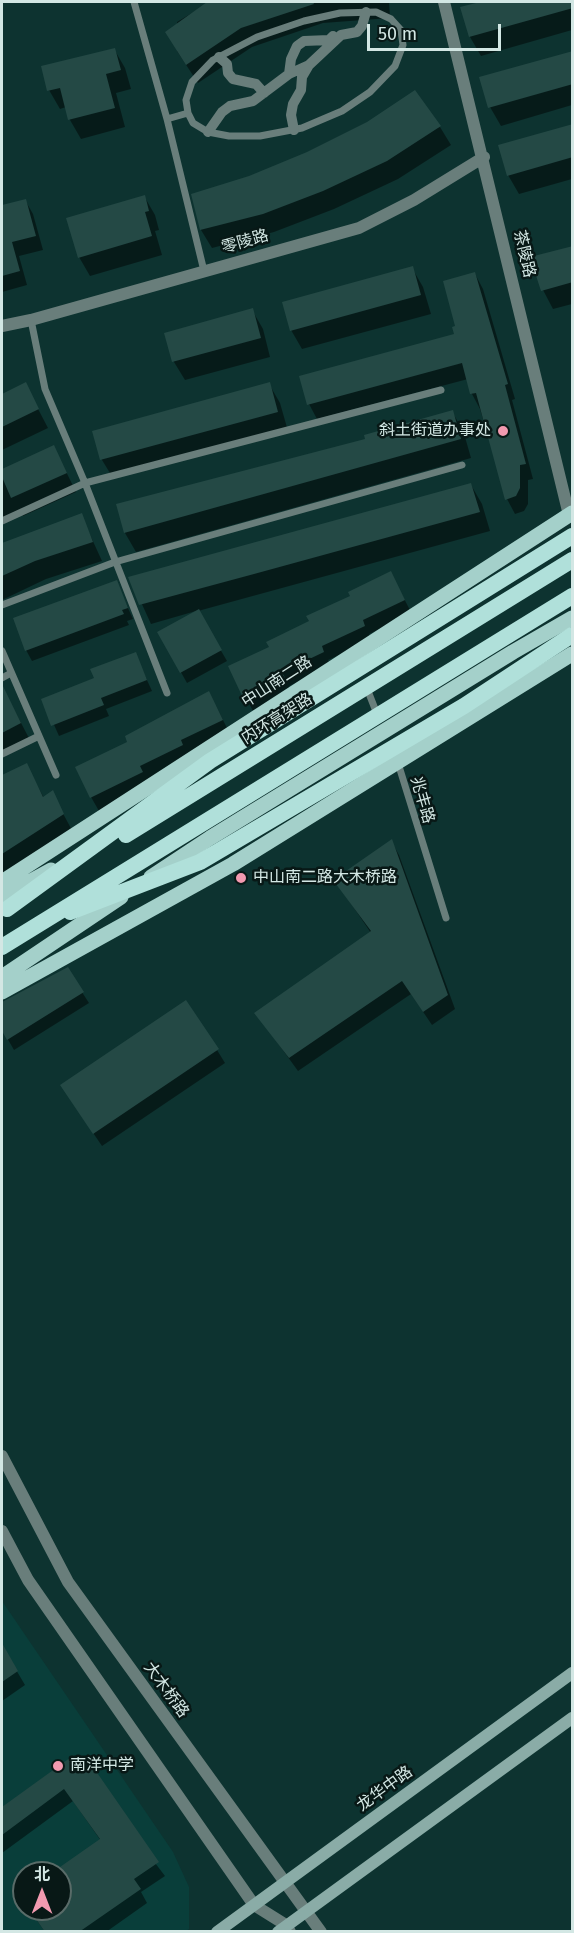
<!DOCTYPE html>
<html>
<head>
<meta charset="utf-8">
<style>
  body { margin:0 }
  #map { position:relative; width:574px; height:1933px; overflow:hidden; background:#0d3330; font-family:"Fira Sans","Noto Sans SC",sans-serif }
  canvas { display:block }
  .frame { position:absolute; inset:0; border:3px solid #d3e7e4; pointer-events:none }
  .north { position:absolute; left:12px; top:1861px; width:60px; height:60px; box-sizing:border-box; background:#081816; border:2px solid #596b68; border-radius:50%; rotate:0deg; font-size:16px; font-weight:700; line-height:24px; text-align:center; color:#d3e7e4 }
  .north::after { content:''; display:block; margin:auto; width:21px; height:27px; background:#f29ab0; clip-path:polygon(50% 0,100% 100%,50% 72%,0 100%) }
  .scale { position:absolute; left:367px; top:24px; width:134px; height:27px; box-sizing:border-box; border:3px solid #d3e7e4; border-top:0; padding-left:8px; font-size:18px; line-height:21px; white-space:nowrap; color:#d3e7e4; -webkit-text-stroke:4px #081816; paint-order:stroke }
</style>
</head>
<body>
<div id="map">
<canvas width="574" height="1933"></canvas>
<div class="frame"></div>
<div class="north">北</div>
<div class="scale">50 m</div>
</div>
<script>
const g = document.querySelector('canvas').getContext('2d');
g.lineJoin = 'round';
function paint(path, color) {
  g.fillStyle = color;
  g.fill(path, 'evenodd');
}
function shape(rows) {
  const path = new Path2D();
  for (const r of rows) {
    path.moveTo(r[0], r[1]);
    for (let i = 2; i < r.length; i += 2) path.lineTo(r[i], r[i + 1]);
  }
  return path;
}
function stroke(path, color, width, dash) {
  g.strokeStyle = color;
  g.lineWidth = width;
  g.lineCap = dash ? 'butt' : 'round';
  g.setLineDash(dash || []);
  g.stroke(path);
}
function drawText(font, color, halo, rows, align = 'center') {
  g.font = font + ' "Fira Sans","Noto Sans SC",sans-serif';
  g.lineWidth = 5;
  g.setLineDash([]);
  g.textBaseline = 'middle';
  g.strokeStyle = halo;
  g.fillStyle = color;
  for (const [text, x, y, turn = 0] of rows) {
    g.save();
    g.translate(x, y);
    g.rotate((+turn || 0) * Math.PI / 180);
    g.textAlign = isNaN(turn) ? turn : align;
    if (halo) g.strokeText(text, 0, 0);
    g.fillText(text, 0, 0);
    g.restore();
  }
}
paint(shape([
  [2,1601,173,1852,189,1887,189,1929,186,1931,2,1931],
  [24,1873,60,1873,60,1909,24,1909]
]), '#093e3a');
paint(shape([
  [210,2,389,2,390,18,323,23,252,47,198,83,177,51,177,22],
  [485,2,572,2,572,30,481,56,470,37,462,8],
  [114,49,125,68,131,89,116,93,125,127,81,139,70,120,66,107,60,109,49,90],
  [572,52,572,105,501,126,490,107],
  [572,126,572,179,519,194,508,175],
  [440,127,451,145,398,179,334,209,274,232,212,248,201,230,193,195,249,177,307,153],
  [144,196,155,215,159,230,155,231,162,255,90,276,79,257],
  [25,200,33,214,43,250,19,256,27,285,2,292,2,207],
  [572,248,572,304,553,309,543,290],
  [412,268,423,287,431,314,302,349,291,330],
  [475,274,483,289,515,399,512,400,533,479,528,480,528,504,524,511,515,514,507,499,480,409,472,394,468,379,317,419,309,404,456,335],
  [252,310,263,329,270,357,185,380,174,362,166,334],
  [25,384,48,428,2,450,2,395],
  [269,384,280,403,288,431,113,478,102,460,94,432],
  [452,412,463,430,471,458,136,552,125,533,118,505,367,440],
  [54,447,76,492,23,516,21,512,2,521,2,470],
  [471,485,482,504,490,531,198,611,227,661,187,683,159,633,196,611,151,624,130,578],
  [81,515,102,561,46,579,2,600,2,545],
  [116,582,133,619,127,621,129,625,32,661,26,650],
  [398,587,412,614,369,634,372,640,328,660,331,666,289,686,292,692,253,711,230,667,271,648,352,596],
  [135,654,152,691,106,709,109,716,59,736,43,700,96,679],
  [8,698,31,742,2,756,2,701],
  [216,706,230,734,99,811,91,797],
  [26,765,44,798,52,793,74,834,2,878,2,777],
  [391,841,399,855,455,1009,432,1025,411,994,298,1071,256,1013,371,933,335,880],
  [67,969,89,1003,14,1050,2,1029,2,1005],
  [217,1050,225,1063,102,1146,70,1099],
  [2,1646,25,1685,2,1701],
  [74,1757,165,1876,141,1892,147,1903,106,1932,45,1932,29,1909,60,1909,60,1873,54,1873,101,1841,73,1801,2,1853,2,1809]
]), '#0007');
paint(shape([
  [207,2,313,2,314,4,241,28,186,65,165,32],
  [480,2,573,2,573,8,469,37,460,7],
  [115,48,121,70,106,74,115,108,68,120,60,88,47,91,41,66],
  [573,51,573,84,488,108,479,77],
  [415,90,441,126,387,161,323,191,263,214,200,230,191,194,249,176,307,152,367,122],
  [573,124,573,157,507,176,498,145],
  [145,195,149,211,145,212,152,236,78,258,66,218],
  [26,199,36,236,12,242,20,271,2,276,2,205],
  [573,246,573,282,541,291,530,257],
  [413,266,421,295,290,331,282,302],
  [475,272,508,384,505,385,526,464,520,465,520,488,516,496,505,500,476,393,470,394,462,363,307,405,299,376,454,334,452,327,455,326,443,281],
  [253,308,261,338,172,362,164,333],
  [26,382,39,409,2,427,2,394],
  [270,382,278,412,100,460,92,431],
  [453,410,461,439,124,533,116,504,365,439,364,435],
  [54,445,67,473,11,498,2,477,2,469],
  [471,483,480,512,254,574,139,605,128,577],
  [82,513,93,542,35,561,2,576,2,543],
  [391,571,405,600,363,620,365,626,322,646,324,652,282,672,285,678,243,698,228,666,269,647,266,642,309,621,306,616,350,596,348,592],
  [117,580,128,608,122,610,124,614,25,651,13,618],
  [199,609,222,650,180,673,157,632],
  [136,652,147,680,101,698,104,705,51,726,41,699,94,678,90,669],
  [2,684,21,723,2,733],
  [209,691,223,720,181,740,183,745,140,766,143,772,90,798,75,767,127,742,125,736],
  [27,763,43,797,53,790,64,814,2,854,2,775],
  [392,839,448,995,423,1012,402,981,289,1058,254,1013,371,931,333,880],
  [68,967,84,992,7,1040,2,1031,2,1002],
  [186,1000,219,1049,93,1134,60,1085],
  [2,1643,18,1671,2,1682],
  [74,1755,84,1768,91,1764,159,1862,134,1879,141,1889,79,1932,45,1932,29,1909,60,1909,60,1867,100,1839,64,1789,2,1835,2,1807]
]), '#244945');
stroke(shape([
  [134,2,167,119,204,271],
  [167,119,188,113,186,100,192,82,213,60,257,37,304,21,340,13,376,12,391,19,401,30,403,45,395,66,370,92,342,111,302,128,260,136,229,136,208,132,193,123,188,113],
  [31,320,45,389,85,483,167,693],
  [2,521,85,483,441,390],
  [2,605,115,562,462,465],
  [2,651,56,775],
  [2,678,11,673],
  [368,691,377,714],
  [2,754,39,736],
  [398,763,446,918]
]), '#697e7b', 7);
stroke(shape([
  [219,57,227,64,228,73,233,79,256,84,264,93],
  [289,74,291,59,297,46,304,41,329,40,333,36],
  [294,130,291,115,293,104,301,90,302,77,309,65],
  [208,132,222,112,230,106,253,101,289,74,309,65,341,35,357,32,362,26,366,12]
]), '#697e7b', 10);
stroke(shape([
  [444,2,569,515],
  [2,326,31,320,359,228,414,200,484,157]
]), '#697e7b', 12);
stroke(shape([
  [2,1456,68,1582,321,1932],
  [2,1531,28,1580,254,1905,286,1925,290,1932]
]), '#697e7b', 12);
stroke(shape([
  [217,1932,572,1673],
  [278,1932,572,1718]
]), '#8aaca7', 12);
stroke(shape([
  [151,877,210,838,513,652,572,618],
  [2,882,572,513],
  [2,897,51,870],
  [2,977,121,897],
  [2,992,233,864,572,654]
]), '#a4d0ca', 15);
stroke(shape([
  [126,835,572,560],
  [7,909,210,761,572,536],
  [70,912,200,862,464,706,572,635],
  [2,947,572,596]
]), '#b0e0da', 16);
for (const [x, y, r, color] of [
  [503,431,6,"#f29ab0"],
  [241,878,6,"#f29ab0"],
  [58,1766,6,"#f29ab0"]
]) {
  const dot = new Path2D();
  dot.arc(x, y, r, 0, 2 * Math.PI);
  g.fillStyle = color;
  g.fill(dot);
  stroke(dot, '#081816', 2);
}
drawText('16px', '#d3e7e4', '#081816', [
  ["零陵路",245,242,-16],
  ["茶陵路",524,254,77],
  ["中山南二路",277,682,-33],
  ["内环高架路",277,719,-32],
  ["兆丰路",422,800,74],
  ["大木桥路",166,1690,54],
  ["龙华中路",385,1789,-36]
]);
drawText('16px', '#d3e7e4', '#081816', [
  ["斜土街道办事处",491,431,"right"],
  ["中山南二路大木桥路",253,878],
  ["南洋中学",70,1766]
], 'left');
</script>
</body>
</html>
